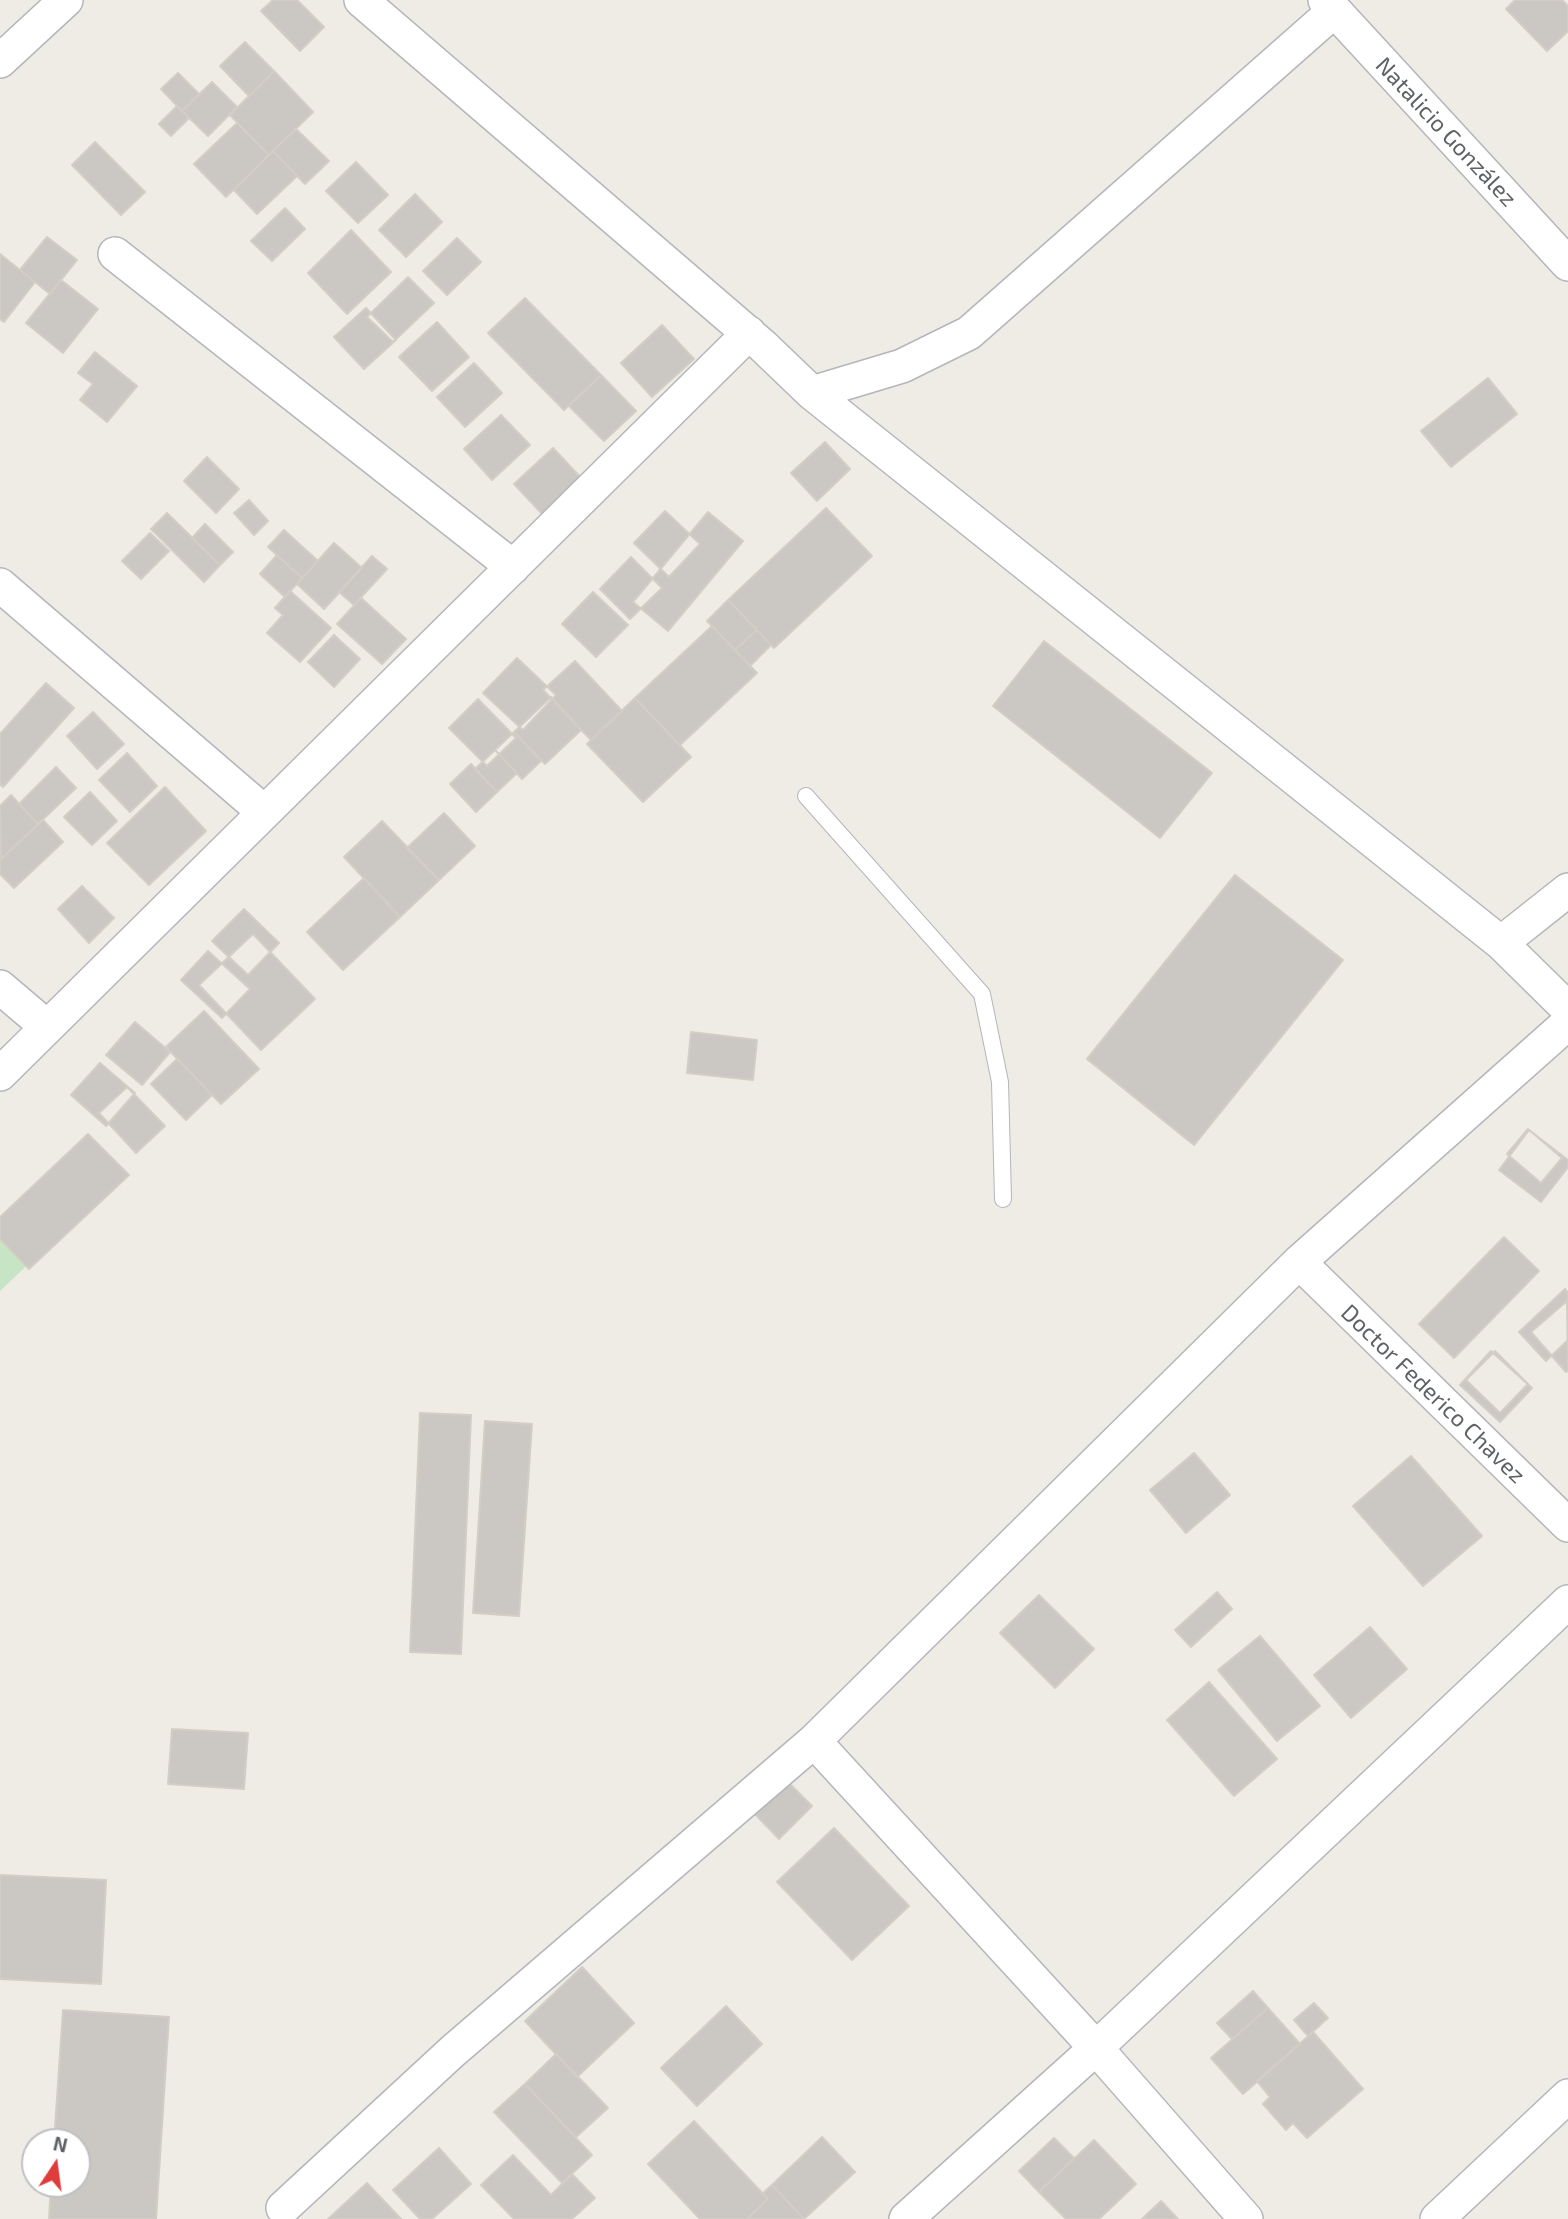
<!DOCTYPE html>
<html>
<head>
<meta charset="utf-8">
<style>
  body { margin:0 }
  #map { position:relative; width:1568px; height:2219px; overflow:hidden; background:#efece6; font-family:"Exo 2",sans-serif }
  canvas { display:block }
  .north { position:absolute; left:21px; top:2128px; width:70px; height:70px; box-sizing:border-box; background:#fff; border:2px solid #bfc0c1; border-radius:50%; rotate:13deg; font-size:19px; font-weight:700; line-height:28px; text-align:center; color:#5e6265 }
  .north::after { content:''; display:block; margin:auto; width:24px; height:32px; background:#df3d3c; clip-path:polygon(50% 0,100% 100%,50% 72%,0 100%) }
</style>
</head>
<body>
<div id="map">
<canvas width="1568" height="2219"></canvas>
<div class="north">N</div>
</div>
<script>
const g = document.querySelector('canvas').getContext('2d');
g.lineJoin = 'round';
function paint(path, color) {
  g.fillStyle = color;
  g.fill(path, 'evenodd');
}
function shape(rows) {
  const path = new Path2D();
  for (const r of rows) {
    path.moveTo(r[0], r[1]);
    for (let i = 2; i < r.length; i += 2) path.lineTo(r[i], r[i + 1]);
  }
  return path;
}
function stroke(path, color, width, dash) {
  g.strokeStyle = color;
  g.lineWidth = width;
  g.lineCap = dash ? 'butt' : 'round';
  g.setLineDash(dash || []);
  g.stroke(path);
}
function drawText(font, color, halo, rows, align = 'center') {
  g.font = font + ' "Exo 2",sans-serif';
  g.lineWidth = 6;
  g.setLineDash([]);
  g.textBaseline = 'middle';
  g.strokeStyle = halo;
  g.fillStyle = color;
  for (const [text, x, y, turn = 0] of rows) {
    g.save();
    g.translate(x, y);
    g.rotate((+turn || 0) * Math.PI / 180);
    g.textAlign = isNaN(turn) ? turn : align;
    if (halo) g.strokeText(text, 0, 0);
    g.fillText(text, 0, 0);
    g.restore();
  }
}
paint(shape([
  [0,1222,38,1255,0,1291]
]), '#c7e5c4');
const building = shape([
  [273,0,297,0,324,27,300,51,261,11,273,0],
  [1515,0,1562,0,1568,6,1568,31,1547,51,1506,9,1515,0],
  [245,42,274,71,249,96,220,66,245,42],
  [274,71,313,112,269,155,230,115,274,71],
  [178,73,199,94,182,111,161,89,178,73],
  [212,82,237,107,208,136,182,111,212,82],
  [177,106,189,118,171,136,159,124,177,106],
  [237,123,269,155,226,197,194,164,237,123],
  [296,129,329,161,305,184,273,151,296,129],
  [95,142,145,192,121,215,72,165,95,142],
  [273,151,297,176,257,214,234,190,273,151],
  [356,162,388,195,358,223,326,191,356,162],
  [415,194,442,222,406,257,379,230,415,194],
  [285,208,305,229,272,261,251,241,285,208],
  [351,230,391,272,347,314,308,273,351,230],
  [47,237,77,260,50,294,20,270,47,237],
  [457,238,481,262,447,295,423,271,457,238],
  [0,254,35,282,4,322,0,319,0,254],
  [408,277,434,303,393,342,367,317,408,277],
  [61,280,98,309,63,353,26,323,61,280],
  [525,298,601,375,564,410,488,333,525,298],
  [366,308,396,340,364,369,334,337,366,308],
  [437,322,469,357,432,391,399,357,437,322],
  [662,325,694,359,652,397,621,363,662,325],
  [95,352,137,386,107,422,80,400,93,384,78,373,95,352],
  [474,363,502,393,465,427,437,397,474,363],
  [601,375,636,411,604,441,569,406,601,375],
  [1488,378,1517,414,1451,467,1421,431,1488,378],
  [501,415,530,445,492,480,464,449,501,415],
  [825,442,850,469,817,501,791,473,825,442],
  [553,448,583,480,544,516,514,484,553,448],
  [207,457,239,489,216,513,184,481,207,457],
  [249,500,268,521,254,535,234,513,249,500],
  [826,508,872,556,774,648,728,600,826,508],
  [665,511,700,544,669,577,634,543,665,511],
  [708,512,743,541,668,631,633,602,708,512],
  [167,513,220,565,204,582,151,529,167,513],
  [205,524,233,552,220,565,192,538,205,524],
  [284,530,318,561,302,578,268,547,284,530],
  [150,533,169,551,141,579,122,561,150,533],
  [334,543,362,568,324,609,297,584,334,543],
  [277,555,302,578,285,597,260,574,277,555],
  [372,556,387,569,354,605,339,592,372,556],
  [631,557,662,588,630,619,600,589,631,557],
  [290,591,331,628,300,662,267,633,283,615,275,608,290,591],
  [593,592,628,625,596,657,562,624,593,592],
  [361,598,406,639,382,664,337,624,361,598],
  [728,600,757,630,735,650,707,621,728,600],
  [712,626,757,673,680,745,635,698,712,626],
  [757,630,771,645,750,666,735,650,757,630],
  [334,635,360,659,334,687,308,662,334,635],
  [1044,641,1212,773,1160,838,993,706,1044,641],
  [517,658,556,695,523,730,483,693,517,658],
  [575,661,622,711,591,740,543,690,575,661],
  [46,683,74,708,3,787,0,784,0,734,46,683],
  [551,697,581,730,545,764,514,732,551,697],
  [635,698,691,757,643,802,587,744,635,698],
  [478,699,516,738,487,766,449,728,478,699],
  [93,712,124,744,97,769,67,736,93,712],
  [514,732,541,761,522,779,495,750,514,732],
  [495,750,517,773,497,792,475,769,495,750],
  [127,753,157,786,130,812,99,780,127,753],
  [471,764,497,792,476,812,450,784,471,764],
  [56,767,76,788,38,824,19,804,56,767],
  [165,787,206,831,149,885,107,843,165,787],
  [90,792,117,821,92,845,64,817,90,792],
  [11,795,38,824,1,859,0,806,11,795],
  [444,813,475,846,439,880,407,848,444,813],
  [43,820,63,842,14,888,0,874,0,860,43,820],
  [382,821,439,880,400,917,344,857,382,821],
  [1235,875,1343,960,1194,1145,1087,1059,1235,875],
  [364,878,400,917,343,970,307,932,364,878],
  [82,886,114,918,89,943,58,909,82,886],
  [244,909,279,943,248,975,212,941,244,909],
  [253,934,315,999,261,1050,199,985,253,934],
  [208,951,250,989,222,1018,181,980,208,951],
  [204,1011,259,1069,221,1104,166,1047,204,1011],
  [135,1022,170,1052,142,1085,106,1055,135,1022],
  [691,1032,757,1040,753,1080,687,1073,691,1032],
  [177,1059,212,1095,186,1120,151,1084,177,1059],
  [100,1063,135,1093,106,1126,71,1095,100,1063],
  [127,1087,165,1126,136,1153,99,1113,127,1087],
  [1528,1129,1562,1158,1541,1183,1507,1154,1528,1129],
  [1529,1130,1568,1160,1568,1167,1541,1202,1499,1170,1529,1130],
  [88,1134,129,1175,29,1269,0,1239,0,1217,88,1134],
  [1504,1237,1539,1271,1454,1358,1419,1324,1504,1237],
  [1565,1289,1568,1293,1568,1340,1546,1361,1519,1332,1565,1289],
  [1567,1301,1568,1371,1566,1372,1531,1332,1567,1301],
  [1491,1351,1532,1388,1500,1422,1460,1385,1491,1351],
  [1495,1351,1528,1384,1500,1413,1466,1380,1495,1351],
  [420,1413,471,1415,461,1654,410,1652,420,1413],
  [485,1421,532,1424,519,1616,473,1613,485,1421],
  [1194,1453,1230,1495,1186,1533,1150,1490,1194,1453],
  [1411,1456,1482,1536,1423,1586,1353,1506,1411,1456],
  [1217,1592,1232,1609,1191,1647,1175,1630,1217,1592],
  [1039,1595,1094,1649,1055,1688,1000,1633,1039,1595],
  [1370,1627,1407,1669,1351,1718,1314,1675,1370,1627],
  [1260,1636,1320,1706,1277,1741,1218,1670,1260,1636],
  [1209,1682,1277,1759,1234,1796,1167,1720,1209,1682],
  [172,1729,248,1733,244,1789,168,1784,172,1729],
  [787,1781,812,1806,779,1839,754,1813,787,1781],
  [834,1828,909,1906,852,1960,777,1882,834,1828],
  [0,1875,106,1880,101,1984,0,1979,0,1875],
  [582,1967,634,2023,577,2077,525,2021,582,1967],
  [1253,1991,1268,2008,1232,2039,1217,2023,1253,1991],
  [1314,2003,1328,2018,1308,2036,1294,2020,1314,2003],
  [726,2006,762,2044,697,2106,661,2068,726,2006],
  [1268,2008,1300,2044,1243,2094,1211,2058,1268,2008],
  [63,2010,169,2017,156,2219,49,2219,51,2184,77,2184,77,2142,54,2142,63,2010],
  [1313,2032,1363,2089,1307,2138,1293,2123,1286,2130,1263,2104,1270,2097,1257,2081,1313,2032],
  [556,2054,608,2108,576,2137,525,2084,556,2054],
  [525,2084,592,2155,562,2183,494,2112,525,2084],
  [694,2121,768,2199,747,2219,700,2219,648,2164,694,2121],
  [822,2137,855,2172,804,2219,772,2185,822,2137],
  [1054,2138,1074,2158,1039,2192,1019,2171,1054,2138],
  [1094,2140,1136,2184,1099,2219,1066,2219,1039,2192,1094,2140],
  [439,2148,471,2184,432,2219,420,2219,393,2190,439,2148],
  [513,2155,551,2195,572,2174,595,2198,572,2219,514,2219,481,2185,513,2155],
  [367,2183,401,2219,328,2219,367,2183],
  [772,2185,777,2190,804,2219,747,2219,768,2199,762,2194,772,2185],
  [1161,2201,1178,2219,1142,2219,1161,2201]
]);
paint(building, '#cbc7c2');
stroke(building, '#d3cec5', 2);
const service = shape([
  [806,796,982,994,1000,1082,1003,1199]
]);
const minor = shape([
  [361,0,763,346,812,393,1501,943,1568,1009],
  [1325,0,1568,264],
  [0,61,66,0],
  [115,254,513,567],
  [812,393,902,366,969,333,1334,11],
  [0,585,264,812],
  [1501,943,1568,890],
  [0,987,47,1027],
  [0,1074,749,333],
  [1299,1262,1568,1525],
  [814,1741,1096,2048,1246,2219],
  [283,2208,453,2051,814,1741,1299,1262,1568,1023],
  [906,2219,1096,2048,1568,1602],
  [1437,2219,1568,2096]
]);
stroke(service, '#b3b6ba', 18);
stroke(minor, '#b3b6ba', 36);
stroke(service, '#fff', 16);
stroke(minor, '#fff', 33);
drawText('23px', '#5e6265', '#fff', [
  ["Natalicio González",1446,132,47],
  ["Doctor Federico Chavez",1433,1394,44]
]);
</script>
</body>
</html>
